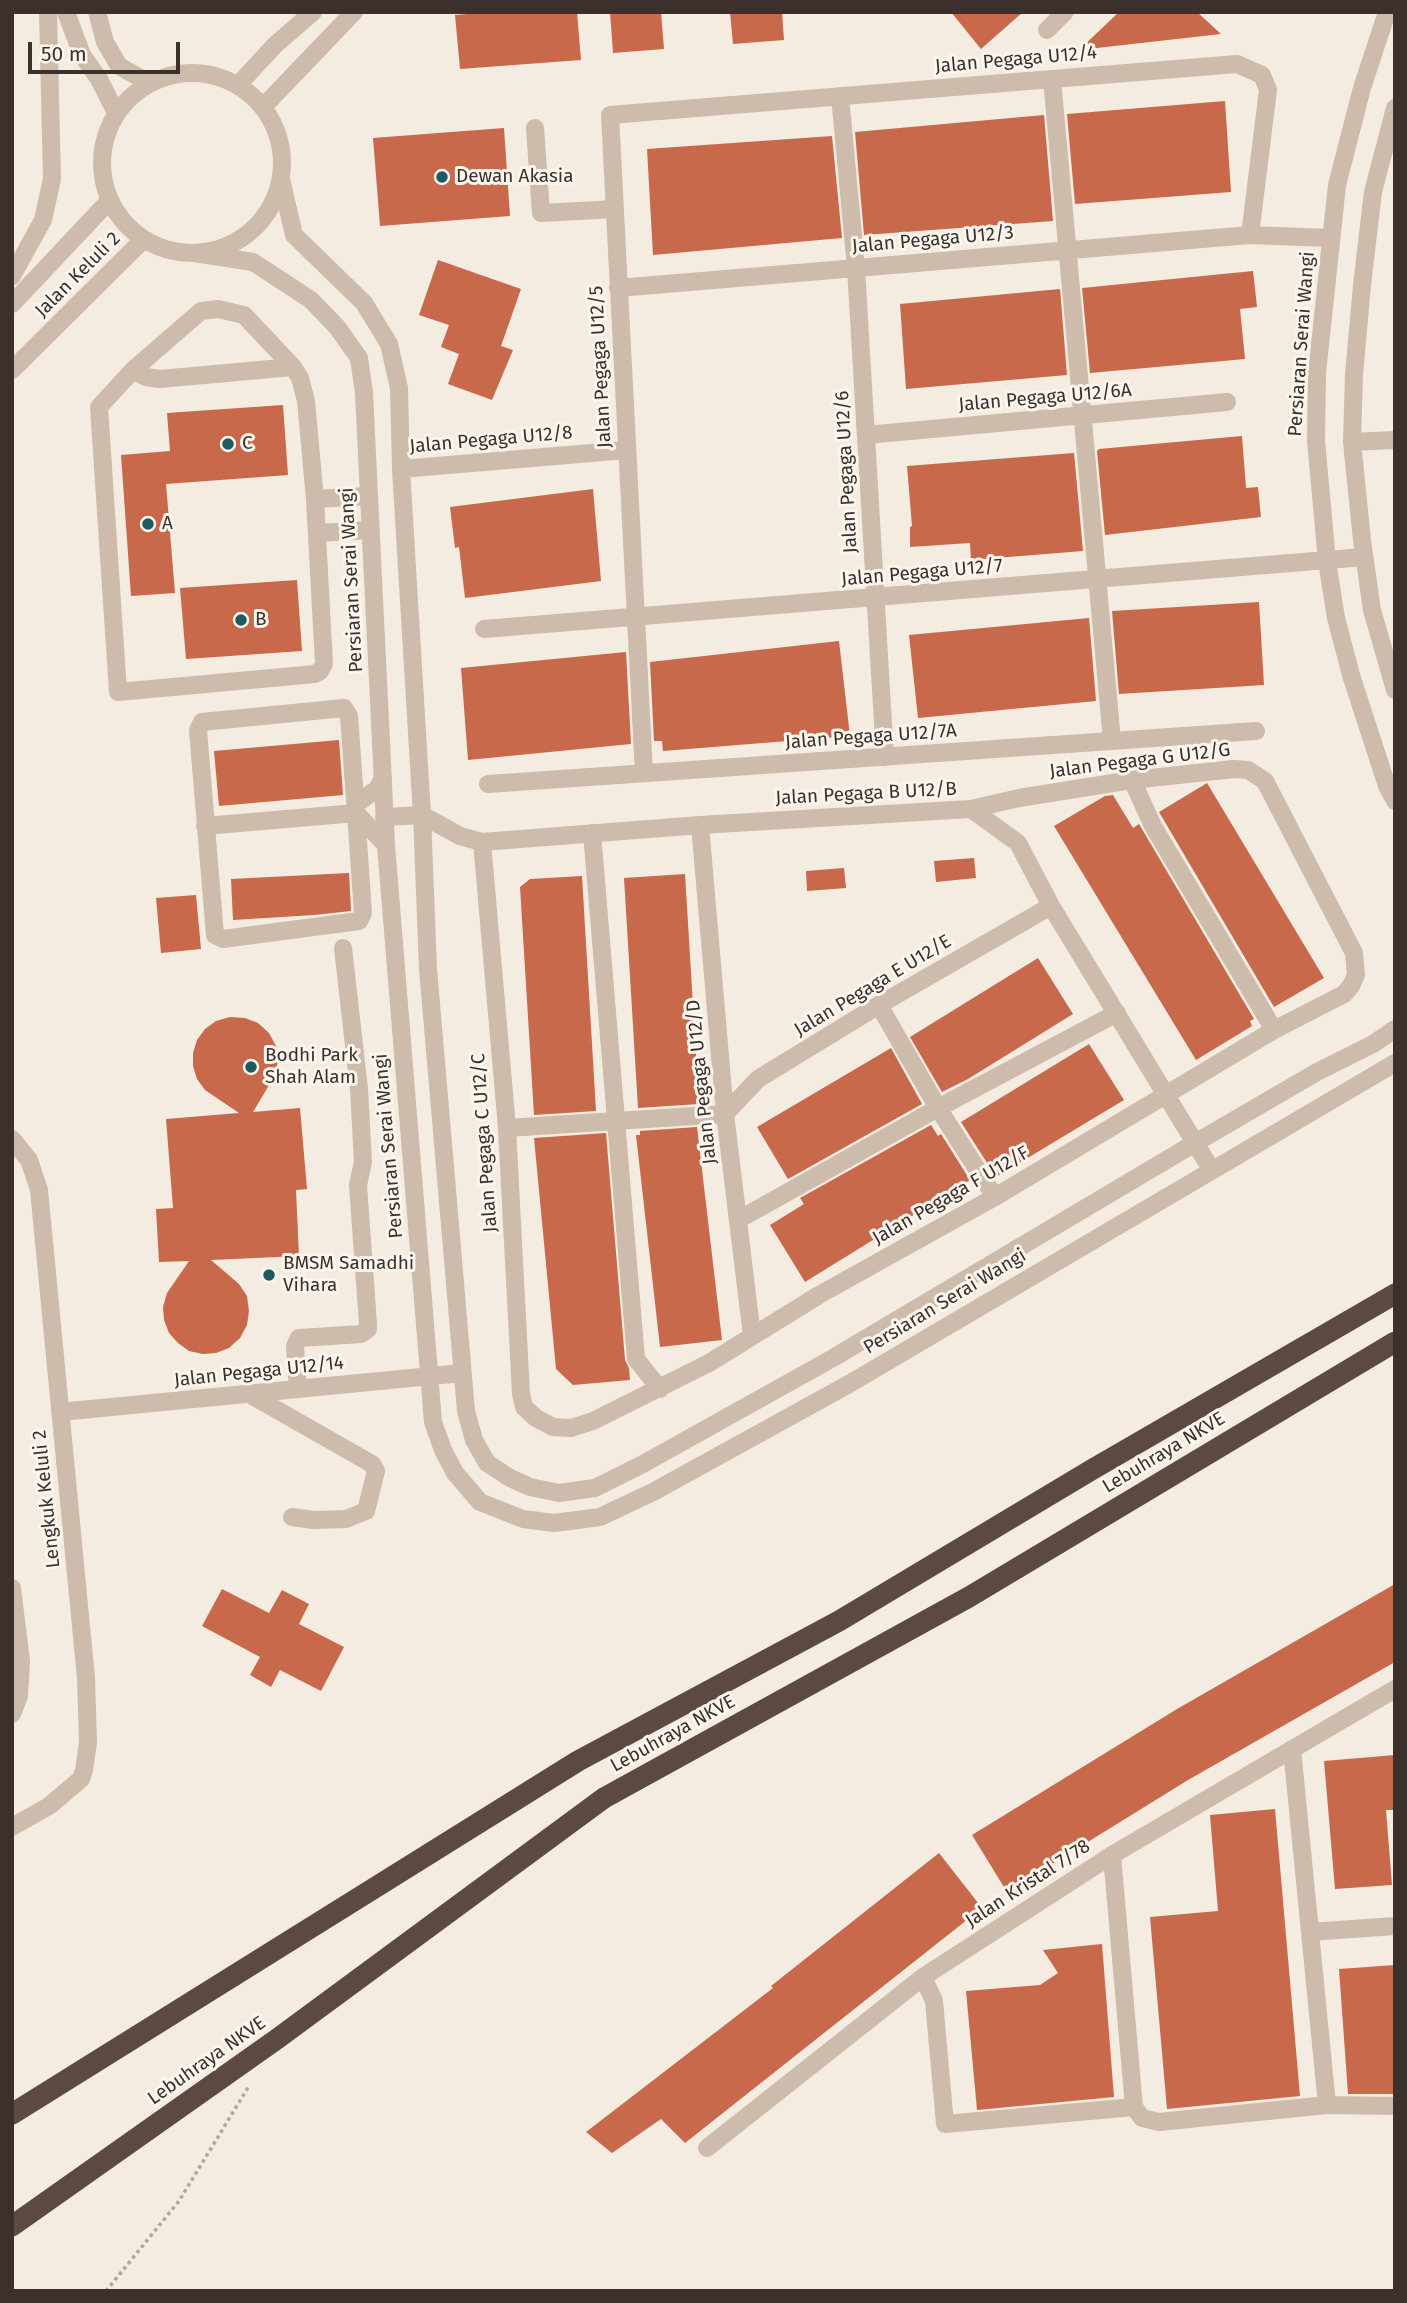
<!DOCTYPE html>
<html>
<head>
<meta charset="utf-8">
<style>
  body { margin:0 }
  #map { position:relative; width:1407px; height:2303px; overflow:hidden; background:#f4ebe1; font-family:"Fira Sans",sans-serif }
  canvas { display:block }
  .frame { position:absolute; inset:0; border:14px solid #3b302b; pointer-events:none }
  .scale { position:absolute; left:28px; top:42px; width:152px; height:32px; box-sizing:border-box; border:4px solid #3b302b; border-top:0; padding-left:9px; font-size:21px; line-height:24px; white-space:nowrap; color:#3b302b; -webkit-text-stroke:5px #fbf5ee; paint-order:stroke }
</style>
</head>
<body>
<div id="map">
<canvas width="1407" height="2303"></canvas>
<div class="frame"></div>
<div class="scale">50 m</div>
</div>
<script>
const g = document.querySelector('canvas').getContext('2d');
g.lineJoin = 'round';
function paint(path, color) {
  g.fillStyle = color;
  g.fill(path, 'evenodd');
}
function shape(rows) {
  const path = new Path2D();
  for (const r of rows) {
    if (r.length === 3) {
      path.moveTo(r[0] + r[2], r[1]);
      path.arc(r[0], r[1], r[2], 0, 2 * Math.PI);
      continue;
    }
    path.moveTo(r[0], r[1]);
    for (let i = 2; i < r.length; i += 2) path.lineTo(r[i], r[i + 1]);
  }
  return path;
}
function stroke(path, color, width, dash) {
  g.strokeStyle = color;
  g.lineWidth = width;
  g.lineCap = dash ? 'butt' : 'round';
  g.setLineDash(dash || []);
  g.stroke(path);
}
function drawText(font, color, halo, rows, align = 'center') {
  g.font = font + ' "Fira Sans",sans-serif';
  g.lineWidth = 6;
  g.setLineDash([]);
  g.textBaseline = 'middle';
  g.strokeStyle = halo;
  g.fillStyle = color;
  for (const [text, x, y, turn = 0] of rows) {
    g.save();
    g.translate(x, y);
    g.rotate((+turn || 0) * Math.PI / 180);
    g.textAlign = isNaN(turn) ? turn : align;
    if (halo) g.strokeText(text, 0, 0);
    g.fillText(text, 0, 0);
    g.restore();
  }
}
paint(shape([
  [494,12,577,12,581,60,460,69,455,15],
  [610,12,661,12,664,49,613,53],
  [730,12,782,12,784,40,733,44],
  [951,12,1023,12,981,49],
  [1119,12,1197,12,1221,34,1079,50],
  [1225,101,1231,192,1075,204,1067,114],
  [1044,115,1053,221,864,235,855,132],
  [504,128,510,216,380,226,373,138],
  [832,136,842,238,653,255,647,149],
  [438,260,521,289,501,346,513,350,492,400,448,384,459,354,441,347,449,325,419,315],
  [1253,271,1257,307,1240,309,1245,359,1090,373,1082,288],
  [1060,289,1067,375,906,389,900,304],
  [283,405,288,475,166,484,175,593,131,596,121,455,170,451,167,413],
  [1242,436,1246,488,1258,487,1261,517,1105,535,1097,451,1099,449],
  [1074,453,1083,551,971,560,970,543,910,547,910,527,912,526,907,466],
  [593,489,601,581,465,598,459,547,455,548,450,507],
  [297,580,302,651,186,659,180,588],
  [1259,602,1264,685,1119,694,1112,611],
  [1089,618,1096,701,918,718,909,635],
  [839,641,850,736,663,751,662,741,654,741,650,662],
  [626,652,631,744,468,760,461,668],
  [339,740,343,795,219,806,214,751],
  [1207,783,1324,978,1274,1007,1159,812],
  [1113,795,1133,828,1139,824,1254,1019,1250,1021,1252,1026,1196,1060,1054,826,1105,796],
  [974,858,976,878,936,882,934,861],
  [844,868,846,888,807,891,806,871],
  [349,873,351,911,314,915,233,920,231,879],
  [685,874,699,1104,638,1108,624,878],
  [582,876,596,1111,534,1115,520,887,530,879],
  [196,895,201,949,161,953,156,898],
  [1038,958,1073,1014,968,1079,942,1092,910,1037],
  [230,1017,245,1018,258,1023,269,1033,276,1046,278,1060,275,1075,253,1112,300,1108,307,1189,296,1190,299,1256,211,1260,239,1284,247,1296,249,1311,247,1325,240,1338,229,1348,216,1353,203,1354,189,1351,178,1343,169,1333,164,1320,163,1307,167,1293,189,1261,159,1262,156,1209,173,1208,166,1119,239,1113,205,1090,197,1079,193,1066,193,1053,197,1040,205,1029,216,1021],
  [1089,1044,1124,1100,996,1177,961,1122],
  [891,1048,922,1104,788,1179,757,1127],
  [931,1125,938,1136,941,1134,970,1180,805,1282,770,1225,804,1204,800,1198],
  [697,1127,722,1340,660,1347,636,1135,640,1135,640,1131],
  [606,1133,625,1360,629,1368,630,1380,573,1385,556,1369,534,1138],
  [1395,1584,1395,1662,1188,1780,1007,1892,972,1835,1177,1709],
  [222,1589,269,1613,282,1590,309,1604,299,1624,344,1647,321,1691,280,1670,271,1687,250,1675,260,1657,202,1626],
  [1395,1755,1395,1810,1386,1810,1392,1885,1335,1889,1324,1761],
  [1275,1809,1300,2096,1167,2109,1150,1917,1218,1911,1210,1815],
  [939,1853,982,1908,685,2143,661,2119,612,2153,586,2132,773,1988,771,1986],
  [1102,1944,1114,2097,977,2110,966,1991,1040,1985,1058,1973,1043,1950],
  [1395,1965,1395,2094,1348,2094,1339,1969]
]), '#c8694b');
stroke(shape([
  [106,2291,179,2201,249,2086]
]), '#b9a596', 3.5, [3.5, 3.5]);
stroke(shape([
  [66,12,82,55,99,79,116,113],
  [97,12,105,42,119,66,149,83],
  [1387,12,1362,88,1337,185,1317,373,1316,441,1327,561,1336,618,1351,675,1387,786,1395,801],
  [1047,30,1065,12],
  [192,163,90],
  [1052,79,1112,741],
  [238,85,275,45,313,12],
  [840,96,856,268,885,757],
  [263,107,354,12],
  [1395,108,1373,192,1362,285,1354,375,1352,442,1362,540,1372,610,1395,690],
  [535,128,541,213,615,209],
  [281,179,294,235,364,303,389,344,399,388,401,469,422,815,428,969,466,1411,474,1440,487,1463,510,1478,530,1487,559,1493,595,1488,643,1464,833,1358,1195,1143,1317,1072,1373,1044,1395,1029],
  [194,253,253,262,311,300,337,327,359,358,364,393,386,845,433,1422,443,1450,455,1473,480,1502,523,1519,554,1523,600,1517,653,1492,849,1384,1395,1063],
  [12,276,43,220,52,179,48,12],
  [618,288,1250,235,1330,238],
  [12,304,109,201],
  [218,309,244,315,293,367,300,378,306,401,315,499,324,664,320,671,315,674,118,692,99,407,133,370,201,311,218,309],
  [12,370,143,240],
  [133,370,146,377,159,379,293,367],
  [866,435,1227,402],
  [1352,442,1395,440],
  [401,469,627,450],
  [315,499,367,496],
  [317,533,369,530],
  [484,629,1364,557],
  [644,773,610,115,1237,64,1262,75,1268,90,1250,235],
  [383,779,377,789,356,804,356,813,363,913,359,921,223,939,215,935,198,730,202,722,344,708,349,716,356,813,386,845],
  [1132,780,1153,826,1274,1030],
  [488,784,1256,731],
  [971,809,1018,843,1051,906,1211,1169],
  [384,817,422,815,460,836,482,842,700,825,971,809,1019,798,1132,780,1234,769,1248,770,1265,781,1354,953,1356,975,1351,986,1344,994,1274,1030,995,1197,819,1295,709,1363,593,1421,571,1428,553,1427,536,1418,524,1407,521,1394,507,1128,482,842],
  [700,825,725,1114,752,1336],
  [205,826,356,813],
  [592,833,636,1359,660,1389],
  [879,1005,938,1108,995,1197],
  [507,1128,725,1114,758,1079,879,1005,1051,906],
  [12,1139,29,1160,39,1190,86,1678,88,1742,84,1770,81,1779,49,1806,12,1827],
  [738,1220,938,1108,1117,1013],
  [298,1389,295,1346,299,1338,361,1334,368,1329,368,1324,358,1185,363,1162,359,1089,343,948],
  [249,1394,372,1464,376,1471,366,1511,346,1519,313,1520,292,1517],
  [60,1412,462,1373],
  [12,1588,21,1661,19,1696,12,1714],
  [1292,1749,1327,2105,1395,2106],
  [1112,1855,1134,2107,1142,2118,1159,2122,1327,2105],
  [1310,1932,1395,1926],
  [923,1977,934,2001,945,2124,1134,2107],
  [707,2148,923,1977,1112,1855,1395,1689]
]), '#cdbbac', 18);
stroke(shape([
  [12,2114,578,1761,839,1621,1093,1469,1395,1294],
  [12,2226,277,2039,604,1798,969,1597,1395,1342]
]), '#5c4a42', 21);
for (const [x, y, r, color] of [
  [442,177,7,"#1f5a5e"],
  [228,444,7,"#1f5a5e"],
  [148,524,7,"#1f5a5e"],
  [241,620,7,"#1f5a5e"],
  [251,1067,7,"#1f5a5e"],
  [269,1275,7,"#1f5a5e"]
]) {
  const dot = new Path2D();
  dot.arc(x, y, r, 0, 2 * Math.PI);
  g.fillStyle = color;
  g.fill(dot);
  stroke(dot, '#fbf5ee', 2.5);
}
drawText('19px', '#3b302b', '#fbf5ee', [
  ["Jalan Pegaga U12/4",1016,60,-5],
  ["Jalan Pegaga U12/3",933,240,-5],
  ["Jalan Keluli 2",78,275,-45],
  ["Persiaran Serai Wangi",1302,344,-86],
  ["Jalan Pegaga U12/5",601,367,-93],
  ["Jalan Pegaga U12/6A",1045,398,-5],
  ["Jalan Pegaga U12/8",491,440,-5],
  ["Jalan Pegaga U12/6",847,472,-93],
  ["Jalan Pegaga U12/7",922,573,-5],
  ["Persiaran Serai Wangi",352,580,-93],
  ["Jalan Pegaga U12/7A",871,737,-4],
  ["Jalan Pegaga G U12/G",1140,761,-7],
  ["Jalan Pegaga B U12/B",866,794,-3],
  ["Jalan Pegaga E U12/E",873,986,-31],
  ["Jalan Pegaga U12/D",702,1082,-96],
  ["Jalan Pegaga C U12/C",485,1143,-94],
  ["Persiaran Serai Wangi",389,1146,-95],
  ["Jalan Pegaga F U12/F",951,1196,-30],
  ["Persiaran Serai Wangi",945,1302,-31],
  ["Jalan Pegaga U12/14",259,1372,-6],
  ["Lebuhraya NKVE",1164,1453,-31],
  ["Lengkuk Keluli 2",47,1499,-96],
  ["Lebuhraya NKVE",673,1734,-29],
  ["Jalan Kristal 7/78",1028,1884,-33],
  ["Lebuhraya NKVE",207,2061,-35]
]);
drawText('19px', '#3b302b', '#fbf5ee', [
  ["Dewan Akasia",456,177],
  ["C",242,444],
  ["A",162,524],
  ["B",255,620],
  ["Bodhi Park",265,1056],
  ["Shah Alam",265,1078],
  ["BMSM Samadhi",283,1264],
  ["Vihara",283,1286]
], 'left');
</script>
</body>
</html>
